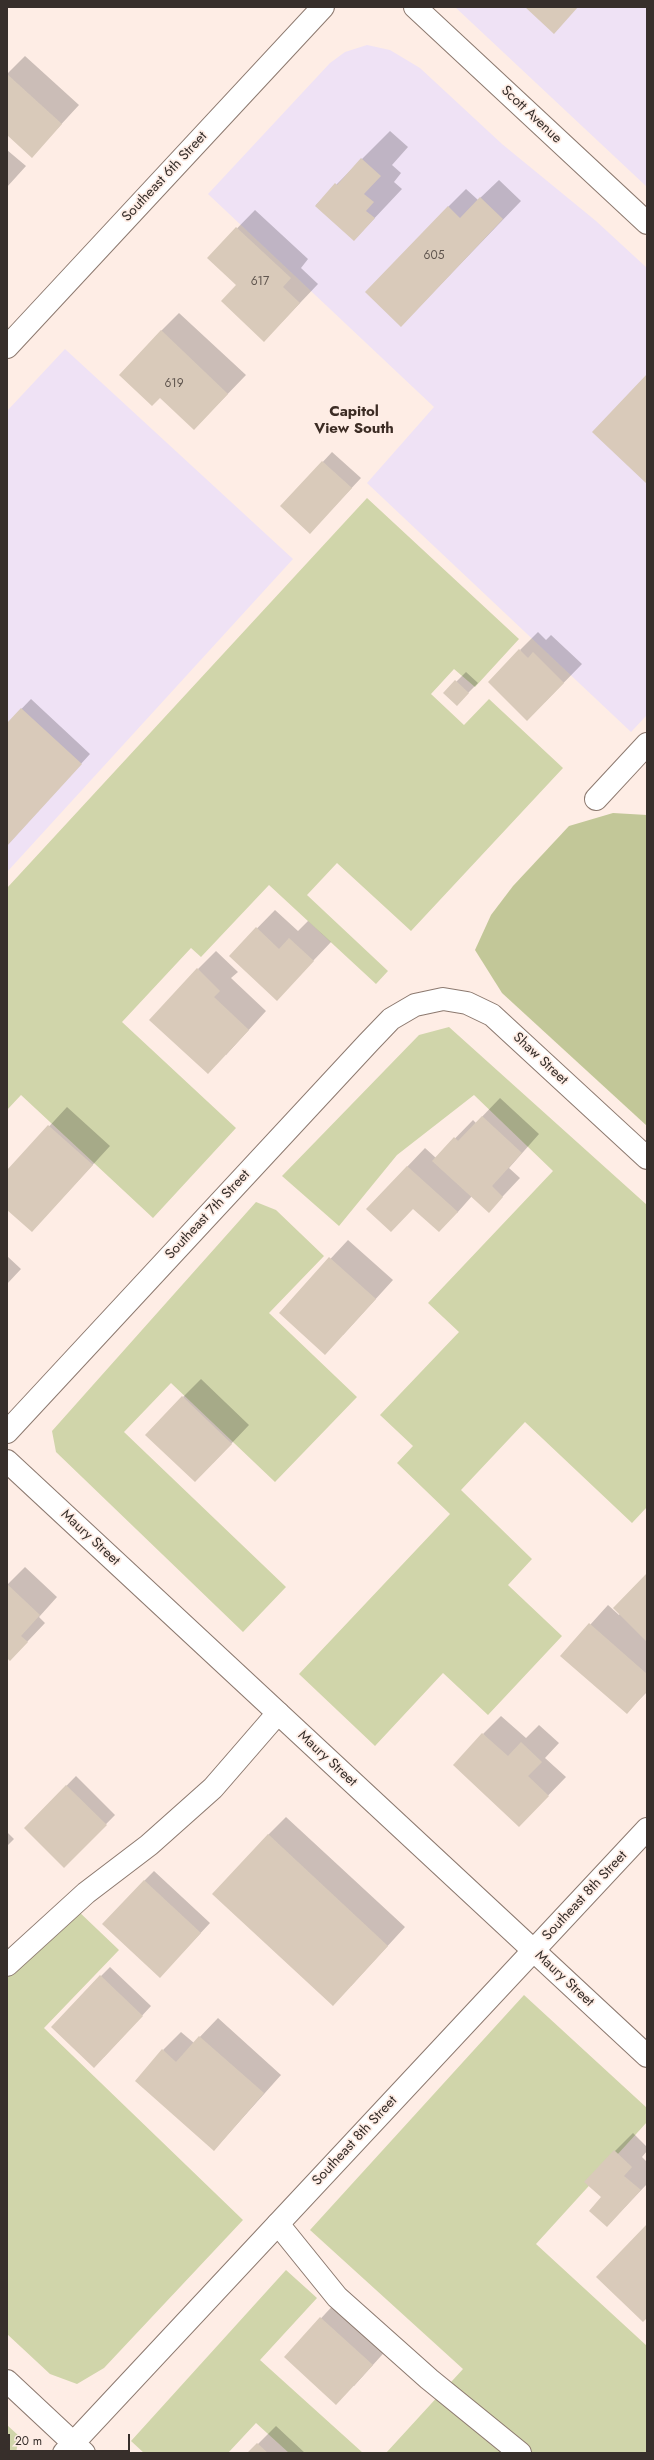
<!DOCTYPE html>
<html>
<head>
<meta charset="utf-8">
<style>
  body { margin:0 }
  #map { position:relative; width:654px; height:2460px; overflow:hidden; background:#feede5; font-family:Jost,sans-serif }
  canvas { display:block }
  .frame { position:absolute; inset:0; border:8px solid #372f2b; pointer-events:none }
  .scale { position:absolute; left:8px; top:2434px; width:122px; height:18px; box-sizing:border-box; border:2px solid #372f2b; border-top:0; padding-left:5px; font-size:12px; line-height:14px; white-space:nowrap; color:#372f2b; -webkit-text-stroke:3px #feede5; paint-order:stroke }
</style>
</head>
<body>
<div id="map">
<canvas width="654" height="2460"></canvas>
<div class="frame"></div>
<div class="scale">20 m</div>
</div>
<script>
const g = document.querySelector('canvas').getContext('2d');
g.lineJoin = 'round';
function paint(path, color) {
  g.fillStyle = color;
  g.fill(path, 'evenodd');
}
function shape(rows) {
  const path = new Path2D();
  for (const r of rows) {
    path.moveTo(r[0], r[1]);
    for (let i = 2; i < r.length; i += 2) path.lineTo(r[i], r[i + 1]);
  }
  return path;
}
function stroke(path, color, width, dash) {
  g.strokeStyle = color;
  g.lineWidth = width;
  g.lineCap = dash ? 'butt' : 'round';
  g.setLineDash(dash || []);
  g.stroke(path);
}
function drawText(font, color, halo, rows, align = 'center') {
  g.font = font + ' Jost,sans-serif';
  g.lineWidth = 3.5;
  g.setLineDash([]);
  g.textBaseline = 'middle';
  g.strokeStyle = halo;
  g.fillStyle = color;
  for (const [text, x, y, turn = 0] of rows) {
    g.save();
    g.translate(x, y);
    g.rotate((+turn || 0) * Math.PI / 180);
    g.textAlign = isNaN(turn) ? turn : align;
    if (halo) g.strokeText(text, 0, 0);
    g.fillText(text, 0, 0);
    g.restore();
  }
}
paint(shape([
  [455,7,647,7,647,187],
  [367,45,390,50,420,68,502,144,596,221,647,268,647,715,631,732,367,483,434,407,208,194,330,63,345,52],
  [65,349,293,559,7,872,7,411]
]), '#efe2f5');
paint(shape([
  [367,498,519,639,475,687,454,669,431,694,464,725,489,699,563,768,411,931,337,863,307,895,388,971,376,984,269,885,201,957,191,948,122,1022,236,1128,153,1218,21,1095,7,1110,7,888],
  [449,1027,647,1205,647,1507,632,1523,525,1422,461,1490,532,1559,508,1585,562,1636,488,1715,443,1673,375,1746,299,1674,450,1514,397,1463,413,1446,380,1415,459,1332,428,1303,553,1171,474,1095,397,1155,339,1226,282,1176,419,1035],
  [256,1202,276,1210,324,1256,269,1313,357,1397,275,1482,171,1383,124,1432,286,1587,243,1632,56,1452,52,1431],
  [76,1909,119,1950,44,2028,243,2220,104,2368,77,2384,50,2374,7,2334,7,1978],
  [524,1995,647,2108,647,2122,536,2244,647,2346,647,2453,386,2453,463,2369,310,2230],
  [286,2270,317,2298,260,2360,363,2453,289,2453,256,2423,228,2453,144,2453,131,2441],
  [7,2425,19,2436,16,2453,7,2453]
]), '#d0d5aa');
paint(shape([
  [613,813,647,815,647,1126,502,993,475,950,491,915,513,886,569,826]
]), '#c2c798');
paint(shape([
  [25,56,79,105,32,156,7,134,7,74],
  [390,131,408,147,392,165,401,173,394,182,402,189,354,240,316,205],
  [7,150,26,166,7,187],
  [499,180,521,201,419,307,448,207,466,189,478,200],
  [255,210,308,259,301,268,318,284,282,322,208,258],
  [179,313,246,375,194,429,161,331],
  [332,452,361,478,319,523,282,506],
  [538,632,546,640,551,635,582,664,545,702,520,650],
  [466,672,478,683,466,695,445,693],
  [31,699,90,754,7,845,7,724],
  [275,910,298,931,308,921,331,942,277,999,230,956],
  [216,951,238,972,231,978,266,1011,226,1055,198,969],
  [500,1098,539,1134,509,1168,520,1178,489,1211,472,1196,457,1213,414,1208,367,1209,425,1148,436,1158,473,1120,476,1123],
  [67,1107,110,1146,32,1231,7,1209,7,1172],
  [348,1240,393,1280,343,1335,280,1313],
  [7,1256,21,1269,7,1284],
  [201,1379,249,1425,213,1463,183,1397],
  [25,1567,57,1597,39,1617,45,1623,10,1660,7,1657,7,1585],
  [647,1575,647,1692,627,1712,562,1656,608,1605,619,1615],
  [501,1716,526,1738,539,1725,559,1743,545,1758,566,1777,537,1807,483,1734],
  [76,1776,115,1815,64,1867,25,1828],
  [286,1817,405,1927,351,1986,268,1835],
  [7,1832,14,1839,7,1846],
  [154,1871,210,1923,169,1967,144,1881],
  [110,1967,151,2006,104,2057,101,1976],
  [218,2018,281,2075,214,2150,163,2050,181,2032,194,2043],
  [633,2133,647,2147,647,2151,642,2157,647,2162,647,2184,607,2226,602,2197,615,2151],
  [339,2299,390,2346,354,2386,285,2357],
  [276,2426,305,2453,249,2453]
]), '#0003');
paint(shape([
  [525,7,578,7,554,34],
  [7,74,62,124,32,158,7,135],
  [361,158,381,176,364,194,374,202,366,211,375,218,354,241,315,206,335,183,337,185],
  [480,197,503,219,401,327,365,292,448,206,460,218],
  [236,227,291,278,283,287,300,303,264,342,221,301,236,285,207,258],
  [161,330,228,394,194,430,160,398,152,406,119,375],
  [647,374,647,484,592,432],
  [322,461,352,488,310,534,280,506],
  [519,649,528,658,533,652,564,683,527,721,488,682],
  [455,680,469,693,457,706,443,693],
  [21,708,82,764,7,846,7,723],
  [256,927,279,949,289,938,314,961,277,1001,229,956],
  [197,968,220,991,214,997,249,1030,208,1074,149,1020],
  [482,1116,522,1153,492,1186,503,1197,489,1213,432,1161,454,1137,458,1141],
  [48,1125,93,1165,32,1232,7,1210,7,1170],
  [407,1166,458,1212,439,1232,413,1209,391,1232,366,1209],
  [329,1257,376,1299,325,1355,279,1313],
  [182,1396,232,1444,195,1482,145,1435],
  [647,1573,647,1642,613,1608],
  [7,1584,40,1615,21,1636,28,1642,10,1661,7,1658],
  [589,1623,647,1674,647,1691,627,1714,560,1656],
  [482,1733,508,1756,521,1742,542,1762,528,1776,549,1796,519,1827,453,1765],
  [66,1785,107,1825,64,1868,24,1828],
  [268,1834,388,1946,333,2006,212,1894],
  [144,1880,201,1933,160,1978,102,1924],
  [100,1975,143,2016,94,2068,51,2027],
  [199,2036,264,2093,214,2151,135,2081,162,2049,176,2062],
  [614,2150,632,2167,624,2176,641,2190,607,2227,589,2211,601,2197,584,2182],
  [647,2224,647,2318,643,2322,596,2277],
  [320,2317,373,2365,336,2405,284,2357],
  [257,2443,268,2453,247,2453]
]), '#d9caba');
const service = shape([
  [7,1965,86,1893,149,1845,213,1788,278,1713],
  [278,2224,337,2297,429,2379,520,2453]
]);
const minor = shape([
  [596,799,647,744],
  [7,1432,368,1043,391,1019,415,1005,443,999,467,1003,492,1015,647,1158],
  [7,2381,84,2453],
  [64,2453,647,1829]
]);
const tertiary = shape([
  [415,7,647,223]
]);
const secondary = shape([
  [7,347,323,7],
  [7,1461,647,2056]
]);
stroke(service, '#8c796f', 24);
stroke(minor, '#8c796f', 24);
stroke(tertiary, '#8c796f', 24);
stroke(secondary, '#8c796f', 24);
stroke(service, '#fff', 22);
stroke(minor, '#fff', 22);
stroke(tertiary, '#fff', 22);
stroke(secondary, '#fff', 22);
drawText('12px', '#60564f', null, [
  ["605",434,256],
  ["617",260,282],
  ["619",174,384]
]);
drawText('14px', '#372f2b', '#feede5', [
  ["Scott Avenue",531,115,43],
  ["Southeast 6th Street",165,177,-47],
  ["Shaw Street",540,1059,43],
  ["Southeast 7th Street",208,1215,-47],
  ["Maury Street",90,1538,43],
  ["Maury Street",327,1759,43],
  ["Southeast 8th Street",585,1896,-47],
  ["Maury Street",564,1979,43],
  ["Southeast 8th Street",355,2141,-47]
]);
drawText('bold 15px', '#3c2c24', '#feede5', [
  ["Capitol",354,412],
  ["View South",354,429]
]);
</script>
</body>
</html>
